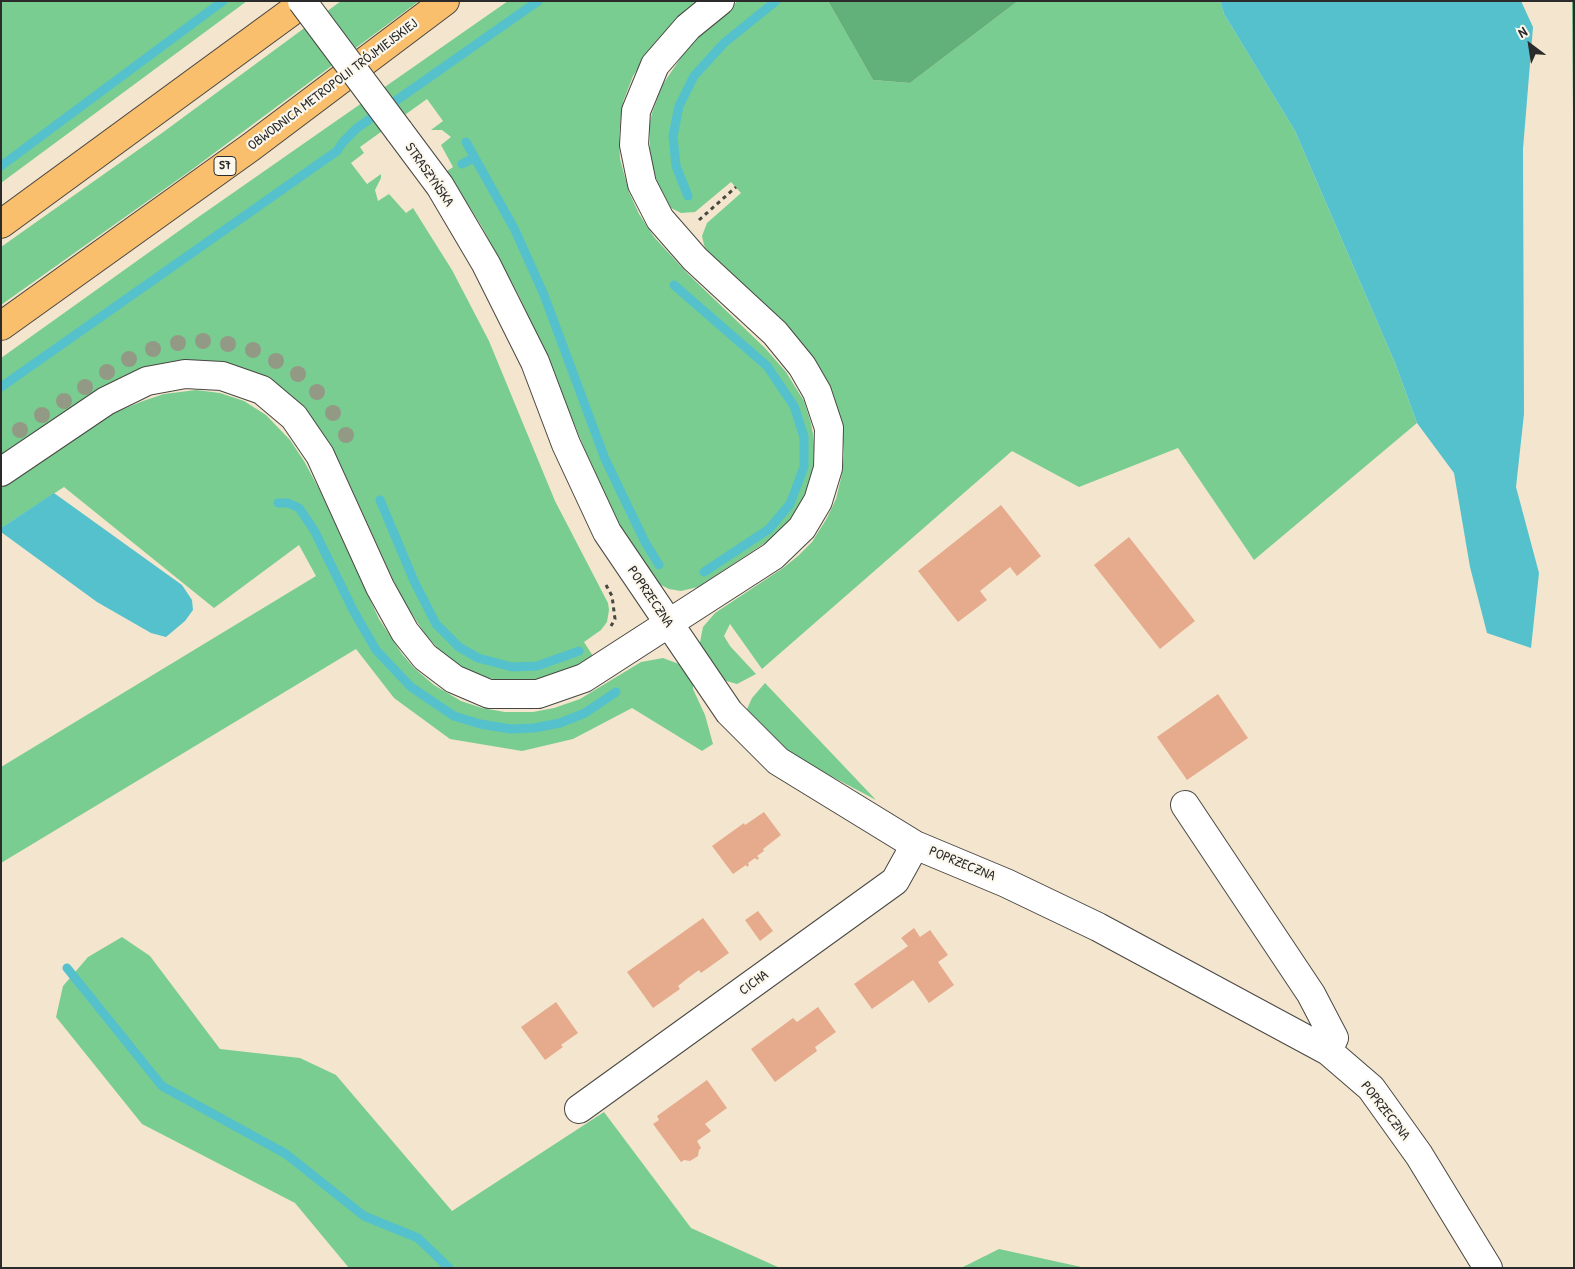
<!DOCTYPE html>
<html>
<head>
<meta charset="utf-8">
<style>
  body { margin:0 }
  #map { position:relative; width:1575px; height:1269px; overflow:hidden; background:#f4e6ce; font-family:"Patrick Hand",sans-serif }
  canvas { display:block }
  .frame { position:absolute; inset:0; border:2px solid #2b2b2b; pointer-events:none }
  .north { position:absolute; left:1505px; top:20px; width:50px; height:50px; -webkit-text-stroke:4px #fbf7ec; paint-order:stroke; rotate:329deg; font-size:14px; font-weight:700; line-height:20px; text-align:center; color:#2b2b2b }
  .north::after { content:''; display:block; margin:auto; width:18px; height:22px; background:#2b2b2b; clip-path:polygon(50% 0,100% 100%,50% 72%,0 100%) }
</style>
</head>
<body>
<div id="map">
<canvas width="1575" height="1269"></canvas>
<div class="frame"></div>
<div class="north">N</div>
</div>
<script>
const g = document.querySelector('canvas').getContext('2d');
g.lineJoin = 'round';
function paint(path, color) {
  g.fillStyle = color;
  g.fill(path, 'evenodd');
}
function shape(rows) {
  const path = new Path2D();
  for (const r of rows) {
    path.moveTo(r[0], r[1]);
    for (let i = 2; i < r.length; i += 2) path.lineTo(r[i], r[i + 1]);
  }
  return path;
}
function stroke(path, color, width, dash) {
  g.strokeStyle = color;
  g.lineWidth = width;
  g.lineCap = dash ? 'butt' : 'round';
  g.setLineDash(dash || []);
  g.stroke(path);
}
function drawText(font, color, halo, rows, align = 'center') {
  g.font = font + ' "Patrick Hand",sans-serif';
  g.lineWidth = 4.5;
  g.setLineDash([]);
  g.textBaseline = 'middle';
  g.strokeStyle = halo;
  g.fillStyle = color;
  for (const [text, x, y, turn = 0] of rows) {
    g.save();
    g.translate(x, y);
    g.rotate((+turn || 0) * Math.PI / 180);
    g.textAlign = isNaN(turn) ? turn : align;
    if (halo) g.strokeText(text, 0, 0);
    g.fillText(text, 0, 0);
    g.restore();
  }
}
paint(shape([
  [1,1,247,1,1,183],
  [341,1,419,1,190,171,1,305,1,247,162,133],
  [508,1,703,1,642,62,633,76,623,102,621,115,619,137,620,159,629,192,639,214,654,237,687,273,765,348,786,372,804,401,811,423,813,434,814,446,813,468,808,486,800,505,788,523,774,537,698,587,681,591,669,589,655,582,626,537,614,514,585,450,538,337,518,294,482,227,447,171,453,167,441,145,451,137,442,130,431,130,443,121,427,99,360,147,364,153,351,163,367,184,381,174,381,178,375,190,378,201,389,194,406,213,413,208,452,270,489,341,555,501,608,603,609,610,607,622,601,630,584,642,593,656,566,672,532,682,508,682,484,677,463,668,444,655,425,634,401,597,342,468,325,437,314,422,251,372,232,365,209,361,186,361,1,462,1,358,197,218],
  [738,1,828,1,873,80,910,83,1018,1,1220,1,1224,14,1295,131,1395,363,1417,423,1254,560,1178,448,1079,487,1012,451,762,669,730,624,724,636,730,646,756,674,737,684,723,680,700,649,700,642,703,627,715,613,783,568,798,556,812,542,827,518,836,499,842,474,844,454,842,424,838,410,821,370,813,359,706,249,704,245,702,236,707,223,741,193,731,182,695,212,681,213,671,208,658,184,652,166,650,150,650,122,652,113,663,84,688,47,712,23],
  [196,390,220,393,244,401,266,415,290,440,304,461,319,489,379,619,402,654,414,668,434,685,461,701,482,708,505,712,533,712,554,708,580,699,641,662,663,658,679,664,697,684,693,686,693,689,705,715,713,744,702,751,632,708,573,739,522,751,450,739,394,698,356,649,1,863,1,767,316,576,299,545,214,608,64,487,1,528,1,488,24,471,86,430,116,412,143,401,164,394],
  [765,683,876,800,814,767,787,750,756,724,747,709,752,698],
  [122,937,150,956,220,1049,300,1058,336,1075,452,1211,604,1112,691,1228,780,1268,349,1268,295,1203,142,1124,56,1017,63,986,88,957],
  [999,1249,1086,1268,961,1268]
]), '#79cd90');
paint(shape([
  [828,1,1018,1,910,83,873,80],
  [1572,1,1574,1,1574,224]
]), '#62b07a');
paint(shape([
  [1220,1,1521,1,1533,27,1523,149,1524,414,1516,487,1539,573,1531,648,1487,633,1470,567,1454,473,1417,423,1395,363,1295,131,1224,14],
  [54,493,182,585,192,600,193,610,185,621,166,637,151,633,97,602,1,532,1,528]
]), '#54c1cc');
stroke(shape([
  [466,142,515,230,544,295,605,459,645,542,659,565],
  [462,164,474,158],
  [1,166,223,1],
  [688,196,676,166,673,136,679,106,694,76,724,43,776,1],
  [674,285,767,366,794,406,804,437,804,467,790,504,769,529,704,572],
  [1,387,337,151,343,142,357,128,538,1],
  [380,500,414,581,436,624,459,647,478,658,512,667,537,666,579,651],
  [278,503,288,503,299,508,314,530,353,610,376,650,411,687,454,716,480,724,511,729,534,728,560,723,585,713,616,692],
  [67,968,162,1086,286,1154,364,1216,418,1238,449,1268]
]), '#54c1cc', 9);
paint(shape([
  [1001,505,1041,556,1017,576,1010,567,980,591,987,600,958,622,918,571],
  [1129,537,1195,621,1160,649,1094,565],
  [1218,694,1248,738,1187,780,1157,737],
  [764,812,781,835,763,849,764,851,757,856,759,858,757,860,755,858,748,863,749,865,747,867,746,865,733,874,712,846,744,823,745,825],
  [758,911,773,931,760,941,745,920],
  [703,918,729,953,701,973,699,970,688,978,678,986,680,989,653,1008,627,972],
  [914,928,920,937,930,930,948,955,938,962,954,985,929,1003,913,980,872,1009,854,984,908,946,901,938],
  [556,1002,578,1033,561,1045,563,1047,545,1060,521,1027],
  [818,1007,836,1032,815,1047,817,1051,775,1082,751,1049,793,1018,797,1022],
  [707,1080,727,1108,705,1124,711,1131,697,1141,701,1148,699,1150,698,1156,690,1161,684,1160,681,1162,653,1124,659,1120,657,1116]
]), '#e6aa8c');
const minor = shape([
  [399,131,440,186,486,264,535,362,566,444,607,532,729,712,778,761,915,845,1006,883,1098,927,1328,1051,1371,1088,1419,1155,1488,1268],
  [1,472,106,401,147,381,185,374,222,376,262,390,294,417,320,455,380,587,405,632,425,657,454,679,489,694,538,694,584,678,773,556,802,528,818,501,828,468,829,428,817,392,802,366,775,333,695,259,660,219,642,184,634,145,636,111,655,65,688,27,720,1],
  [1185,805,1311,994,1334,1038,1328,1051],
  [579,1109,895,881,915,845]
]);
const highway = shape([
  [1,224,306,1],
  [1,326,251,147,445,1]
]);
stroke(minor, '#494743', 30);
stroke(highway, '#494743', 30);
stroke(shape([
  [699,220,736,187],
  [606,585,612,596,615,619,611,626]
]), '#494743', 3, [4, 4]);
stroke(minor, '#fff', 28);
stroke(highway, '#f9bf6d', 28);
const minorBridge = shape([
  [302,1,399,131]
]);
stroke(minorBridge, '#494743', 30, []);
stroke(minorBridge, '#fff', 28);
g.fillStyle = '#929a85';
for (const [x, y] of [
  [203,341],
  [178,343],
  [228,344],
  [153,349],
  [253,350],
  [129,359],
  [276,361],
  [107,372],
  [298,374],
  [85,387],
  [317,392],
  [64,401],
  [333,413],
  [42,415],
  [20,430],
  [346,435]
]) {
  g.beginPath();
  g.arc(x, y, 8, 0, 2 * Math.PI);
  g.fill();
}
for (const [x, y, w] of [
  [225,166,22]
]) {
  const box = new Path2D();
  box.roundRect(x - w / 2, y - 9.5, w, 19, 4);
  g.fillStyle = '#fbf7ec';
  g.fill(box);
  stroke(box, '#2b2b2b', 1);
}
drawText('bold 12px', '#2b2b2b', null, [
  ["S7",225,166]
]);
drawText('14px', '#2b2b2b', '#fbf7ec', [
  ["OBWODNICA METROPOLII TRÓJMIEJSKIEJ",333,85,-37],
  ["STRASZYŃSKA",429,175,55],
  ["POPRZECZNA",650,597,56],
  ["POPRZECZNA",962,864,22],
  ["CICHA",754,983,-36],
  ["POPRZECZNA",1385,1111,52]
]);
</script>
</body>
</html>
